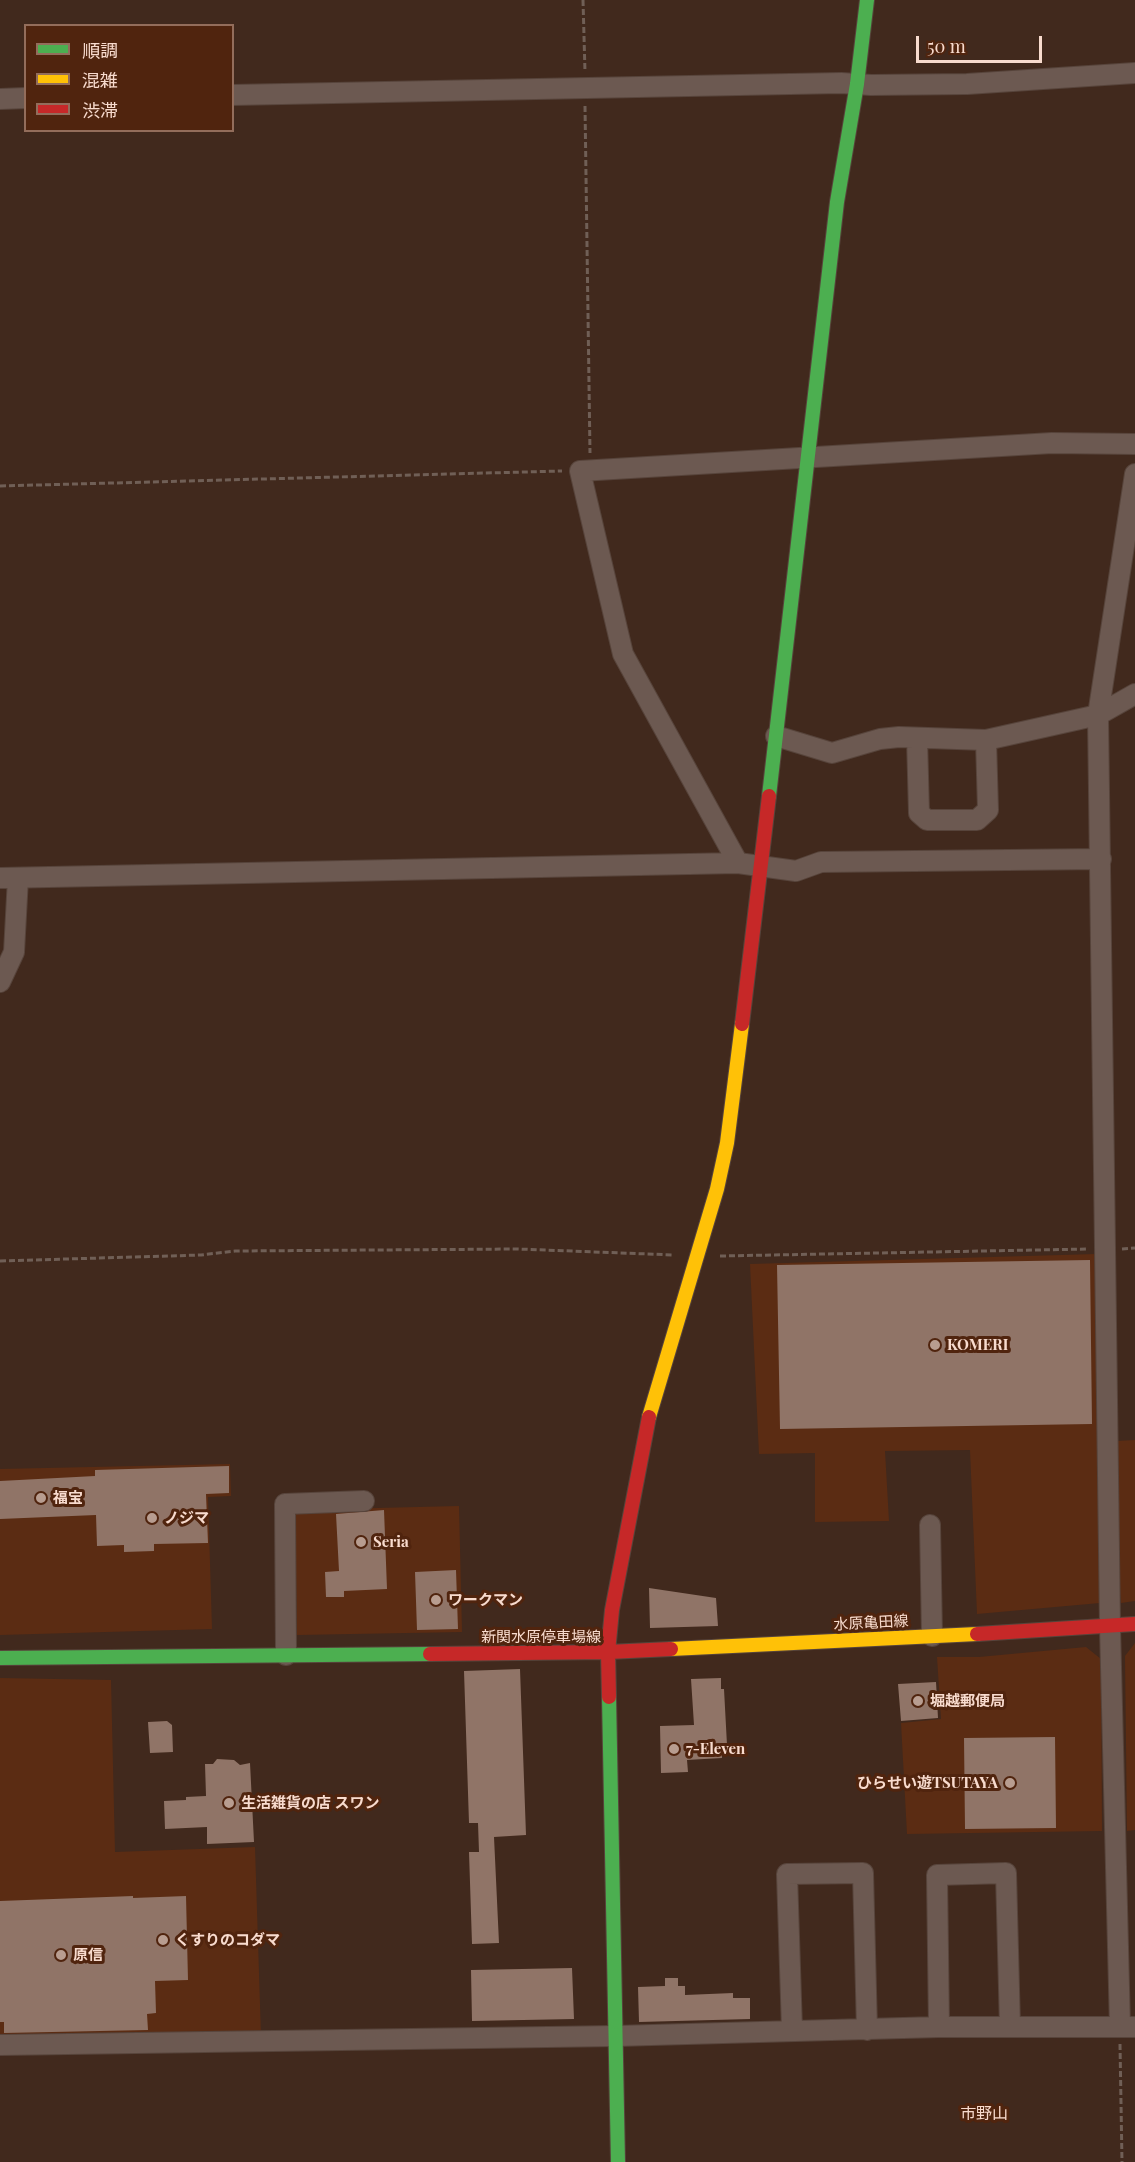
<!DOCTYPE html>
<html>
<head>
<meta charset="utf-8">
<style>
  body { margin:0 }
  #map { position:relative; width:1135px; height:2162px; overflow:hidden; background:#41291d; font-family:"Playfair Display","Noto Sans JP",serif }
  canvas { display:block }
  .legend { position:absolute; left:24px; top:24px; width:210px; height:108px; box-sizing:border-box; background:#50240e; border:2px solid #936d5b; margin:0; padding:8px 10px; list-style:none; font-size:18px; color:#f8dbce }
  .legend li { display:flex; align-items:center; gap:12px; height:30px }
  .legend b { width:30px; border:2px solid #936d5b }
  .scale { position:absolute; left:916px; top:36px; width:126px; height:27px; box-sizing:border-box; border:3px solid #f8dbce; border-top:0; padding-left:8px; font-size:18px; line-height:21px; white-space:nowrap; color:#f8dbce; -webkit-text-stroke:4px #50240e; paint-order:stroke }
</style>
</head>
<body>
<div id="map">
<canvas width="1135" height="2162"></canvas>
<ul class="legend">
<li><b style="height:8px;background:#4caf50"></b>順調</li>
<li><b style="height:8px;background:#ffc107"></b>混雑</li>
<li><b style="height:8px;background:#c62828"></b>渋滞</li>
</ul>
<div class="scale">50 m</div>
</div>
<script>
const g = document.querySelector('canvas').getContext('2d');
g.lineJoin = 'round';
function paint(path, color) {
  g.fillStyle = color;
  g.fill(path, 'evenodd');
}
function shape(rows) {
  const path = new Path2D();
  for (const r of rows) {
    path.moveTo(r[0], r[1]);
    for (let i = 2; i < r.length; i += 2) path.lineTo(r[i], r[i + 1]);
  }
  return path;
}
function stroke(path, color, width, dash) {
  g.strokeStyle = color;
  g.lineWidth = width;
  g.lineCap = dash ? 'butt' : 'round';
  g.setLineDash(dash || []);
  g.stroke(path);
}
function drawText(font, color, halo, rows, align = 'center') {
  g.font = font + ' "Playfair Display","Noto Sans JP",serif';
  g.lineWidth = 6;
  g.setLineDash([]);
  g.textBaseline = 'middle';
  g.strokeStyle = halo;
  g.fillStyle = color;
  for (const [text, x, y, turn = 0] of rows) {
    g.save();
    g.translate(x, y);
    g.rotate((+turn || 0) * Math.PI / 180);
    g.textAlign = isNaN(turn) ? turn : align;
    if (halo) g.strokeText(text, 0, 0);
    g.fillText(text, 0, 0);
    g.restore();
  }
}
paint(shape([
  [1096,1254,1100,1603,977,1614,970,1450,885,1451,889,1521,815,1522,815,1453,759,1454,750,1264],
  [1135,1440,1135,1601,1121,1603,1117,1565,1117,1441],
  [230,1464,231,1496,208,1497,212,1629,0,1635,0,1469],
  [459,1506,462,1632,297,1635,295,1510],
  [1135,1643,1135,1830,1127,1831,1125,1656],
  [1086,1647,1101,1659,1102,1831,907,1834,901,1723,941,1719,937,1657,979,1657],
  [0,1678,111,1680,115,1852,255,1847,261,2036,0,2040]
]), '#5b2c13');
paint(shape([
  [1090,1260,1092,1424,780,1429,777,1265],
  [229,1466,229,1493,206,1494,208,1543,154,1544,154,1551,124,1552,124,1545,97,1546,96,1515,0,1519,0,1481,95,1476,95,1470],
  [384,1510,387,1589,344,1591,344,1597,326,1597,325,1572,339,1571,336,1514],
  [456,1570,458,1629,417,1630,415,1572],
  [649,1588,716,1598,718,1626,650,1628],
  [520,1669,526,1835,494,1837,499,1943,472,1944,469,1852,479,1852,478,1823,469,1823,464,1671],
  [721,1678,721,1689,724,1689,727,1745,721,1746,722,1758,687,1760,688,1772,661,1773,660,1726,694,1725,691,1679],
  [936,1682,938,1718,901,1721,898,1684],
  [167,1721,172,1725,173,1752,150,1753,148,1722],
  [1055,1737,1056,1828,965,1829,964,1738],
  [217,1759,234,1760,240,1765,250,1763,254,1842,207,1844,207,1827,165,1829,164,1801,186,1800,186,1797,206,1796,205,1764,213,1764],
  [133,1896,133,1898,186,1896,188,1980,155,1981,156,2013,147,2014,148,2030,4,2033,4,2022,0,2022,0,1901],
  [572,1968,574,2019,472,2021,471,1970],
  [665,1978,678,1978,678,1986,685,1986,685,1995,733,1993,733,1998,750,1998,750,2019,639,2022,638,1987,665,1986]
]), '#907467');
const street = shape([
  [232,95,841,83,871,85,967,84,1135,73],
  [0,99,26,98],
  [776,736,832,753,880,739,899,737,986,740,1098,715,1135,694],
  [917,738,919,813,927,820,977,820,988,810,986,740],
  [738,863,623,654,580,471,1052,443,1135,444],
  [0,878,738,863,796,871,821,862,1101,859],
  [0,982,14,952,18,878],
  [930,1525,932,1636],
  [286,1655,285,1504,364,1501],
  [939,2027,937,1875,1006,1873,1010,2027],
  [1120,2027,1110,1627,1098,715,1135,474],
  [792,2030,787,1874,863,1873,867,2030],
  [0,2045,616,2036,939,2027,1135,2027]
]);
const fast = shape([
  [769,796,837,202,857,84,867,0],
  [0,1658,430,1654],
  [609,1697,618,2162]
]);
const slow = shape([
  [649,1417,717,1189,727,1143,742,1024],
  [671,1649,977,1634]
]);
const jam = shape([
  [742,1024,769,796],
  [977,1634,1135,1624],
  [430,1654,608,1652,671,1649],
  [609,1697,608,1652,612,1610,649,1417]
]);
stroke(street, '#57443b', 22);
stroke(fast, '#57443b', 16);
stroke(slow, '#57443b', 16);
stroke(jam, '#57443b', 16);
stroke(shape([
  [583,0,585,72],
  [585,106,590,453],
  [0,486,562,471],
  [1122,1249,1135,1248],
  [720,1256,1088,1249],
  [0,1261,201,1255,235,1251,518,1249,674,1255],
  [1120,2044,1122,2162]
]), '#705f56', 3, [6, 3]);
stroke(street, '#6c5951', 20);
stroke(fast, '#4caf50', 14);
stroke(slow, '#ffc107', 14);
stroke(jam, '#c62828', 14);
for (const [x, y, r, color] of [
  [935,1345,6,"#b89d90"],
  [41,1498,6,"#b89d90"],
  [152,1518,6,"#b89d90"],
  [361,1542,6,"#b89d90"],
  [436,1600,6,"#b89d90"],
  [918,1701,6,"#b89d90"],
  [674,1749,6,"#b89d90"],
  [1010,1783,6,"#b89d90"],
  [229,1803,6,"#b89d90"],
  [163,1940,6,"#b89d90"],
  [61,1955,6,"#b89d90"]
]) {
  const dot = new Path2D();
  dot.arc(x, y, r, 0, 2 * Math.PI);
  g.fillStyle = color;
  g.fill(dot);
  stroke(dot, '#50240e', 2);
}
drawText('bold 15px', '#f8dbce', '#50240e', [
  ["KOMERI",947,1345],
  ["福宝",53,1498],
  ["ノジマ",164,1518],
  ["Seria",373,1542],
  ["ワークマン",448,1600],
  ["堀越郵便局",930,1701],
  ["7-Eleven",686,1749],
  ["ひらせい遊TSUTAYA",998,1783,"right"],
  ["生活雑貨の店 スワン",241,1803],
  ["くすりのコダマ",175,1940],
  ["原信",73,1955]
], 'left');
drawText('15px', '#f8dbce', '#50240e', [
  ["水原亀田線",871,1623,-3],
  ["新関水原停車場線",541,1637]
]);
drawText('16px', '#f8dbce', '#50240e', [
  ["市野山",984,2114]
]);
</script>
</body>
</html>
